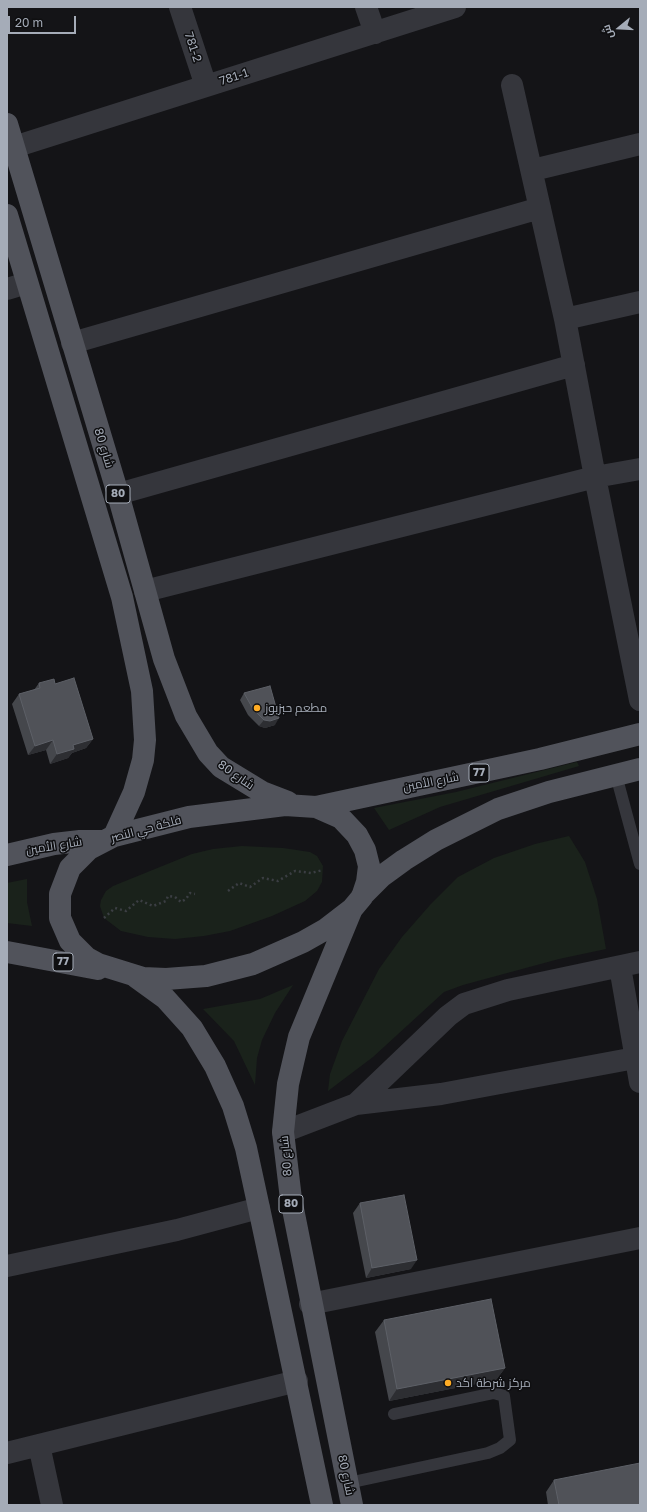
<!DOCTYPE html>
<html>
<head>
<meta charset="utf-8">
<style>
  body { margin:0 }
  #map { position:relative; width:647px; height:1512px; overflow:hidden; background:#141417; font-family:"Golos Text",Cairo,sans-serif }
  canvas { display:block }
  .frame { position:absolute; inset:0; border:8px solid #a5acb8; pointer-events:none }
  .north { position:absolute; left:599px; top:8px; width:40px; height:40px; -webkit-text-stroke:3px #0f0f11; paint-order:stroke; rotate:252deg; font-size:11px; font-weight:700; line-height:16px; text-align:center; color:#a5acb8 }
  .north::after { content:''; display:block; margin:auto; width:14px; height:18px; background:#a5acb8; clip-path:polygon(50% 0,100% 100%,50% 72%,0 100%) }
  .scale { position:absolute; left:8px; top:16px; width:68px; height:18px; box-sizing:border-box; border:2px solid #a5acb8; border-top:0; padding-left:5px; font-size:12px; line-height:14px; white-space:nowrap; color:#a5acb8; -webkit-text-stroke:3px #0f0f11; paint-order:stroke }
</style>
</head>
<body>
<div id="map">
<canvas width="647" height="1512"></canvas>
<div class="frame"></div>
<div class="north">ش</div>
<div class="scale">20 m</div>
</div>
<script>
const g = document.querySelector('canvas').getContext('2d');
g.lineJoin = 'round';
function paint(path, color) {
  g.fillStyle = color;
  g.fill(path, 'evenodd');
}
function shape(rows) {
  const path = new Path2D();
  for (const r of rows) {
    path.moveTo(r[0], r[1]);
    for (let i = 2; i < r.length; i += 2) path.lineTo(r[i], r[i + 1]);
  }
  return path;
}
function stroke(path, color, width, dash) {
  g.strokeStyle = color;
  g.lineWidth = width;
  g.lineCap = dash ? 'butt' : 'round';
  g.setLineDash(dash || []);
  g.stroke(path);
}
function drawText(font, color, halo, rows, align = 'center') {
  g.font = font + ' "Golos Text",Cairo,sans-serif';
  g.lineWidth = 3;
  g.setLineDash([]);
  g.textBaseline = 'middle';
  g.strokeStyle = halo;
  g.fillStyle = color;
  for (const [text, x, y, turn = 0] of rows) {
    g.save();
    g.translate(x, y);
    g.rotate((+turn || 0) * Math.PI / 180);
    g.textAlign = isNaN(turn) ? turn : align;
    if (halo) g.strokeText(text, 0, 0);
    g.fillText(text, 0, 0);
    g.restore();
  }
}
paint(shape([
  [577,762,579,766,440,807,389,830,374,808,456,792],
  [569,836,585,862,597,899,606,949,559,959,463,985,444,992,373,1057,328,1091,330,1074,342,1041,379,969,402,937,430,905,458,877,494,858,535,844],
  [242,846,283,848,310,852,317,856,323,866,322,882,317,891,305,901,272,916,230,931,204,936,175,939,148,937,121,931,104,918,100,906,101,900,106,891,113,886,192,854,213,849],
  [27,879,27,902,32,926,7,923,7,883],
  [293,985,275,1013,262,1040,257,1058,255,1085,234,1041,203,1009,260,999]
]), '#1a221b');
stroke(shape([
  [228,891,239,883,250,887,263,878,278,881,295,871,311,873,323,870],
  [104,918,115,908,126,911,139,900,153,906,166,901,168,896,175,897,181,902,186,899,190,893,195,894]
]), '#3b3e43', 2.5, [2, 3]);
stroke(shape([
  [616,775,640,864],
  [348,1483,488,1453,500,1448,510,1440,504,1396,494,1393,394,1414]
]), '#35363c', 12);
stroke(shape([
  [180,7,206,86],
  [366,7,375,33],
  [512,85,565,319,595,477,640,700],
  [14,147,455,7],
  [533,170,640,144],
  [7,289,27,283],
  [565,319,640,302],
  [72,343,540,208],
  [118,494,574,365],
  [145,591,595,477,640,469],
  [620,967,640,1082],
  [356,1104,441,1094,635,1058],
  [283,1132,356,1104,448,1016,464,1004,508,990,640,962],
  [7,1266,177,1230,259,1208],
  [310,1304,640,1238],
  [39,1445,52,1505],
  [7,1453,297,1381]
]), '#35363c', 22);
stroke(shape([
  [7,124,118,494,164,659,186,716,208,753,221,767,262,792,288,802],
  [7,215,122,597,142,691,145,740,143,760,134,792,114,836],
  [285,805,316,807,341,818,357,835,365,850,369,866,367,882,362,897,352,909,326,929,303,942,253,964,206,976,166,979,143,978,98,964,87,958,70,941,60,918,60,894,70,868,89,849,114,836,189,817,285,805],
  [316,807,540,759,640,734],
  [7,855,54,844,80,841,101,841],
  [362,896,382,876,404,860,436,840,498,809,549,792,640,769],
  [351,911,299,1037,288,1084,283,1132,291,1199,352,1505],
  [7,952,98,969],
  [136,977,165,998,192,1028,215,1066,233,1106,246,1148,259,1208,322,1505]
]), '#51535b', 22);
paint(shape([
  [39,683,55,684,93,739,86,748,72,753,68,758,50,764,46,750,28,755,12,704,19,694,34,690],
  [244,693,275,725,265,728,259,726,248,715,240,700],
  [360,1203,411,1269,366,1278,353,1213],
  [384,1320,505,1368,496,1380,389,1401,375,1332],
  [554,1480,640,1505,548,1505,546,1492]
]), '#45474c');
paint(shape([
  [279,718,275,725,265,728,259,726,264,720],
  [93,739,86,748,72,753,68,758,50,764,57,754,73,745],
  [53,740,46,750,28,755,35,746],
  [417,1260,411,1269,366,1278,372,1268],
  [505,1368,496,1380,389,1401,397,1389]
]), '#2d2e32');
const building = shape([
  [74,678,93,739,73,745,74,749,57,754,53,740,35,746,19,694,40,688,39,683,54,679,55,684,74,678],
  [270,686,279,718,270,721,264,720,253,709,244,693,270,686],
  [404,1195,417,1260,372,1268,360,1203,404,1195],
  [491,1299,505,1368,397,1389,384,1320,491,1299],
  [640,1463,640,1505,559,1505,554,1480,640,1463]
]);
paint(building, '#505258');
stroke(building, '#5d6067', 1);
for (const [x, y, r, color] of [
  [257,708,4,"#ffac24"],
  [448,1383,4,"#ffac24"]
]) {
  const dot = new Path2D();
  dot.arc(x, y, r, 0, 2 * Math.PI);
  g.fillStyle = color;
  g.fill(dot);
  stroke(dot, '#0f0f11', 1.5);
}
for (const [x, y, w] of [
  [118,494,24],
  [479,773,20],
  [63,962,20],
  [291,1204,24]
]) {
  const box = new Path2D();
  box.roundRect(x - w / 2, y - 9, w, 18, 3);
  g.fillStyle = '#0f0f11';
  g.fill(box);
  stroke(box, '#a5acb8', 1);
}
drawText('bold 11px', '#a5acb8', null, [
  ["80",118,494],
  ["77",479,773],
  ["77",63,962],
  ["80",291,1204]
]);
drawText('12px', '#a5acb8', '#0f0f11', [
  ["781-2",193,47,72],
  ["781-1",234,77,-18],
  ["شارع 80",104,448,73],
  ["شارع 80",236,775,35],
  ["شارع الأمين",431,782,-11],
  ["فلكة حي النصر",146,829,-15],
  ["شارع الأمين",54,846,-9],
  ["شارع 80",286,1156,-95],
  ["شارع 80",346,1475,78]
]);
drawText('12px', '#a5acb8', '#0f0f11', [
  ["مطعم حبزبوز",265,708],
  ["مركز شرطة اكد",456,1383]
], 'left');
</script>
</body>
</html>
